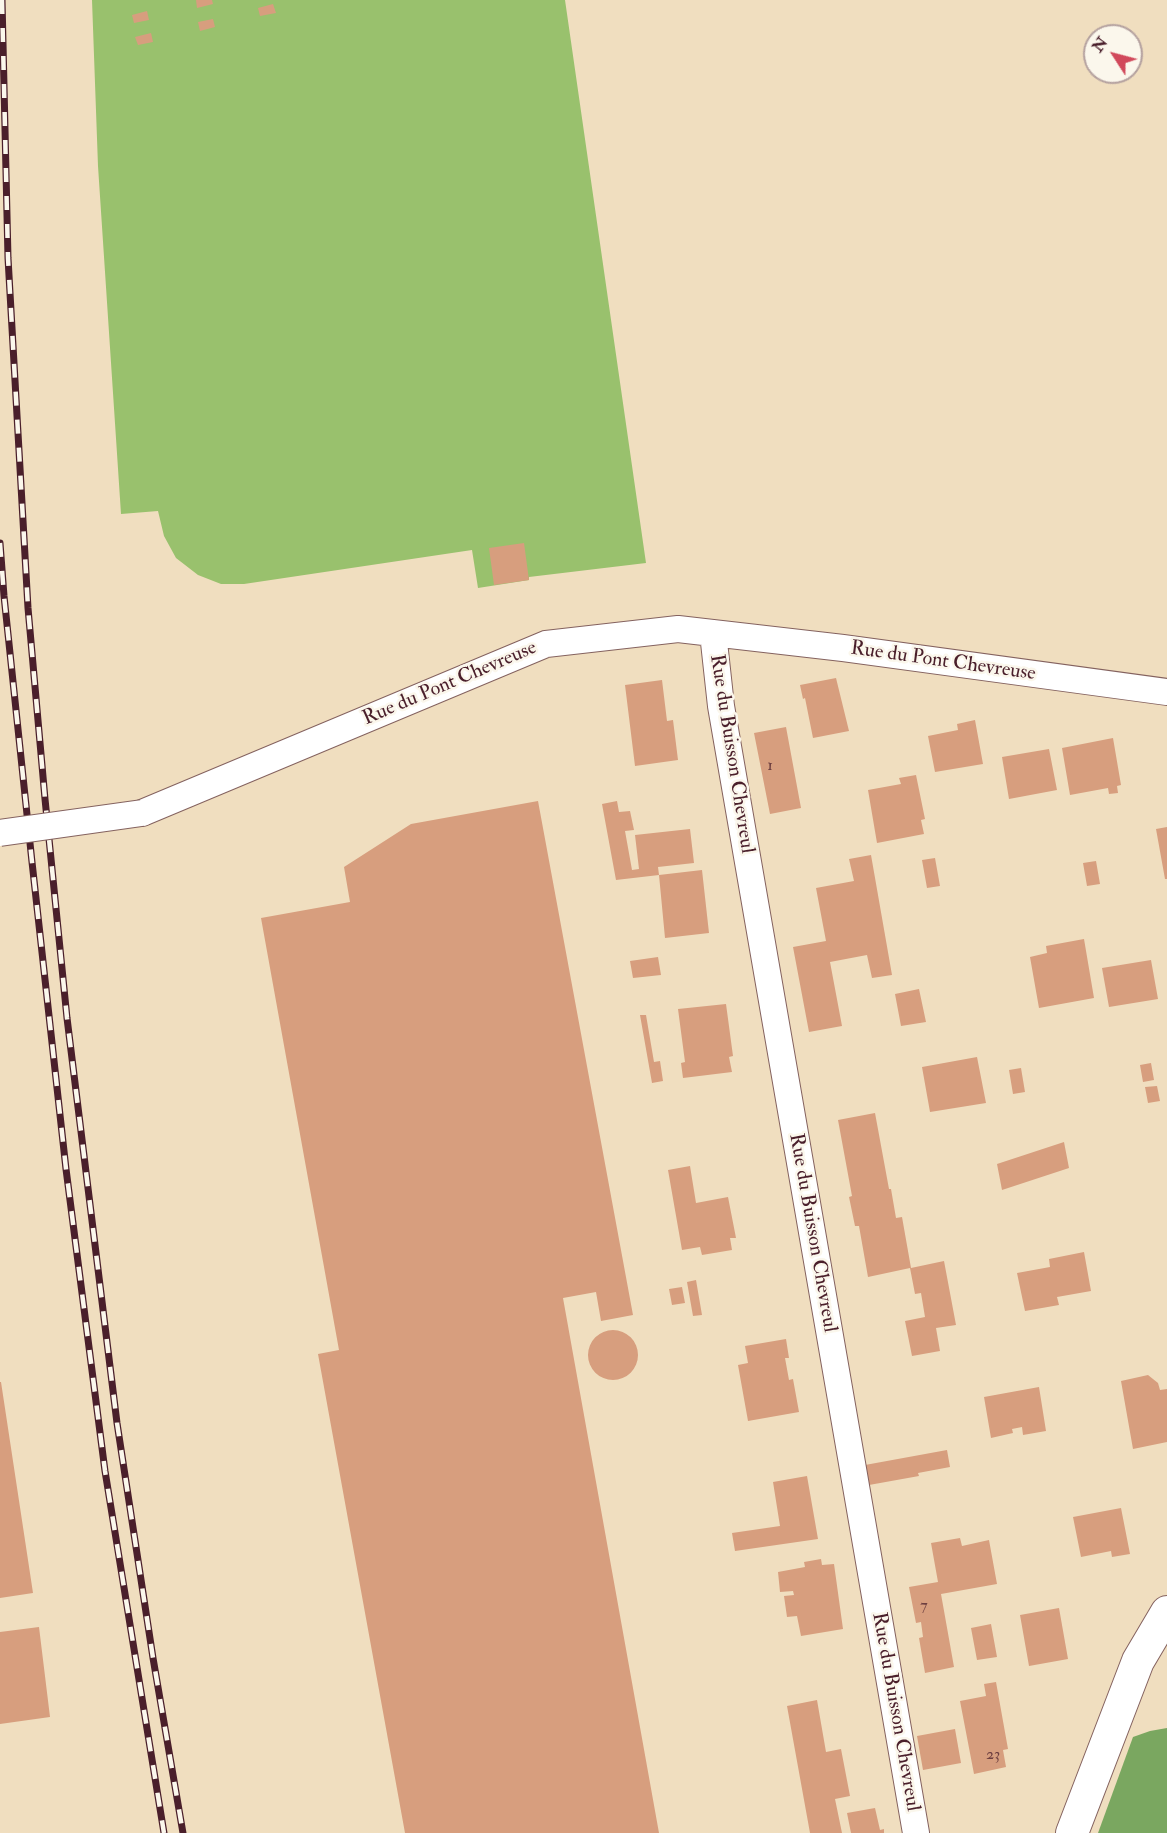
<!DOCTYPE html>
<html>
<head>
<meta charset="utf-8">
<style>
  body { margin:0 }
  #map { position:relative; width:1167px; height:1833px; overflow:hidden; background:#f0debf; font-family:"IM FELL Double Pica",serif }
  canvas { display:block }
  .north { position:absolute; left:1083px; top:24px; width:60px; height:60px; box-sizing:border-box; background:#fbf7ec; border:2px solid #b4a19f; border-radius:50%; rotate:306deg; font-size:16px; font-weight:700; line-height:24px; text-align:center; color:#4a1f2b }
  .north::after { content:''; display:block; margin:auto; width:21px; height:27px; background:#d1495b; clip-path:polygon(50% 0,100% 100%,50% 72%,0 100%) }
</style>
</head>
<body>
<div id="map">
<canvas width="1167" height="1833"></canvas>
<div class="north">N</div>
</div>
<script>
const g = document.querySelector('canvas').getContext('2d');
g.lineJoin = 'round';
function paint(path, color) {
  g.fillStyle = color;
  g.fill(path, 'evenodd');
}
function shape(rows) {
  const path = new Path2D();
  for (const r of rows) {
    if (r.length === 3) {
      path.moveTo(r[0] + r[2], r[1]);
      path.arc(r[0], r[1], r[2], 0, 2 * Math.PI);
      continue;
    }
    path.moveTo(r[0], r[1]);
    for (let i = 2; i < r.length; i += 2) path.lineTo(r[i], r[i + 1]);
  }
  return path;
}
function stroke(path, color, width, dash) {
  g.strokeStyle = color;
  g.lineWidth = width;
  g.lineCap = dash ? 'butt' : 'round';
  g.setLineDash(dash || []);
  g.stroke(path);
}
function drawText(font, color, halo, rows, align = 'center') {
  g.font = font + ' "IM FELL Double Pica",serif';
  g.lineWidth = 5;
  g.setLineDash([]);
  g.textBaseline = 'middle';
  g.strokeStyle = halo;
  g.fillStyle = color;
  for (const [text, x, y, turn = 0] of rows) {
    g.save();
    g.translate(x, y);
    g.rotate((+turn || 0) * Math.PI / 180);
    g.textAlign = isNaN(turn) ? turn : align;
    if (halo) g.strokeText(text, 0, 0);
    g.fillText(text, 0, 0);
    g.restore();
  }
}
paint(shape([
  [92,0,565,0,646,563,529,577,529,580,478,588,472,550,244,584,221,584,198,575,176,558,164,536,158,511,121,514,98,166]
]), '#99c16d');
paint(shape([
  [1167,1728,1167,1833,1098,1833,1133,1737,1150,1731]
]), '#7aa760');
paint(shape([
  [196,0,212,0,213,4,197,8],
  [273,4,276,13,260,16,258,8],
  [147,11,149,20,134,23,132,15],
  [213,19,215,27,200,31,198,22],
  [151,33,153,42,138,45,135,37],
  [524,543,529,580,494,585,489,548],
  [836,678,849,731,813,738,805,698,803,699,800,685],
  [662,680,667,721,673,720,678,760,635,766,625,685],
  [975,720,983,764,935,772,928,736,958,730,957,724],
  [786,727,801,808,770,814,754,733],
  [1113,738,1121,785,1117,786,1118,793,1109,794,1108,788,1070,795,1062,748],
  [1049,749,1057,790,1009,799,1002,757],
  [916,775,925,819,921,820,924,834,877,843,868,790,901,784,899,778],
  [538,801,633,1315,601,1321,596,1292,563,1298,659,1833,405,1833,318,1354,339,1350,261,918,350,902,344,867,411,824],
  [617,801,619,812,630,811,634,830,625,831,632,870,639,869,635,835,690,829,694,863,658,867,659,875,702,870,709,933,665,938,659,875,616,880,602,804],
  [1167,827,1167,879,1165,879,1156,829],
  [871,855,892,975,872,978,867,955,830,962,842,1026,809,1032,793,947,826,941,816,888,854,881,849,859],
  [935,858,940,886,927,888,922,860],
  [1096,861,1100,884,1087,886,1083,863],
  [1084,939,1094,998,1039,1008,1030,957,1047,953,1046,946],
  [658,957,661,975,633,978,630,961],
  [1151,960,1158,999,1109,1007,1102,968],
  [919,989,926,1022,901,1026,895,994],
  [726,1004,733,1056,729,1057,732,1072,683,1078,681,1063,685,1062,678,1009],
  [640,1015,646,1015,654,1062,660,1061,663,1081,652,1083],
  [977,1057,986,1103,930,1112,922,1067],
  [1151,1063,1154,1080,1143,1082,1140,1065],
  [1021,1068,1025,1092,1013,1094,1009,1070],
  [1157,1086,1160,1101,1148,1103,1145,1087],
  [875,1113,889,1189,891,1189,896,1218,902,1217,911,1268,944,1261,956,1325,936,1328,940,1351,912,1356,905,1321,925,1317,921,1293,915,1294,910,1268,868,1277,859,1226,855,1226,849,1197,852,1196,838,1120],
  [1064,1142,1069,1168,1002,1190,997,1164],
  [690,1166,696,1203,728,1197,736,1238,730,1238,732,1250,702,1255,700,1247,682,1250,668,1170],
  [1084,1252,1091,1291,1057,1297,1059,1305,1025,1311,1017,1273,1050,1267,1049,1259],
  [696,1280,702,1315,693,1316,687,1282],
  [682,1287,685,1303,672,1305,669,1289],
  [613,1355,25],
  [786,1339,789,1358,785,1358,789,1380,793,1379,799,1412,748,1421,738,1365,748,1363,745,1346],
  [1148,1375,1158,1383,1160,1390,1167,1389,1167,1442,1133,1449,1121,1381],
  [0,1382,1,1382,33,1593,0,1598],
  [1039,1387,1046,1431,1023,1435,1022,1427,1012,1429,1013,1433,991,1438,984,1397],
  [947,1450,950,1467,918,1473,919,1476,869,1485,865,1465],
  [807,1476,818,1539,735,1551,732,1533,780,1526,773,1482],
  [1121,1508,1130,1554,1112,1557,1111,1551,1081,1557,1073,1517],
  [960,1538,962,1546,989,1540,997,1584,941,1594,954,1667,925,1673,919,1638,923,1637,921,1622,916,1623,909,1587,938,1582,931,1543],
  [821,1559,822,1565,834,1564,843,1629,801,1636,797,1616,787,1617,784,1596,794,1595,793,1591,780,1592,778,1572,805,1567,804,1562],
  [1059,1608,1068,1659,1029,1666,1020,1615],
  [991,1624,997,1657,977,1660,971,1628],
  [39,1627,50,1717,0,1724,0,1632],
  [996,1682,1008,1749,1003,1750,1006,1767,974,1774,960,1701,986,1696,984,1684],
  [817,1700,826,1752,841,1749,850,1796,835,1799,842,1833,810,1833,787,1706],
  [955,1729,961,1763,923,1770,917,1736],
  [875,1808,880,1830,884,1829,884,1833,851,1833,847,1813]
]), '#d79e7e');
const minor = shape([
  [713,633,721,706,916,1833],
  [142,813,546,644,678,629,843,648,1167,692]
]);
const tertiary = shape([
  [1072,1833,1138,1661,1167,1612]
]);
stroke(minor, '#84625f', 28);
stroke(tertiary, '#84625f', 34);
stroke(minor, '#fff', 26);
stroke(tertiary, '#fff', 32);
const rail = shape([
  [2,0,8,258,28,608,45,799,67,1018,117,1423,153,1658,183,1833],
  [0,543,4,596,32,862,66,1169,105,1471,164,1833]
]);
stroke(rail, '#4a1f2b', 7);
stroke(rail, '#fbf7ec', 4.5, [14]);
const minorBridge = shape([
  [0,833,142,813]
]);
stroke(minorBridge, '#84625f', 28, []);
stroke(minorBridge, '#fff', 26);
drawText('16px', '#6d3f40', null, [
  ["1",770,767],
  ["7",924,1607],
  ["23",993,1756]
]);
drawText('20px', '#4a1f2b', '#fbf7ec', [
  ["Rue du Pont Chevreuse",943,662,8],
  ["Rue du Pont Chevreuse",450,684,-23],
  ["Rue du Buisson Chevreul",731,754,81],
  ["Rue du Buisson Chevreul",812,1233,80],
  ["Rue du Buisson Chevreul",895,1712,80]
]);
</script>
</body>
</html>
